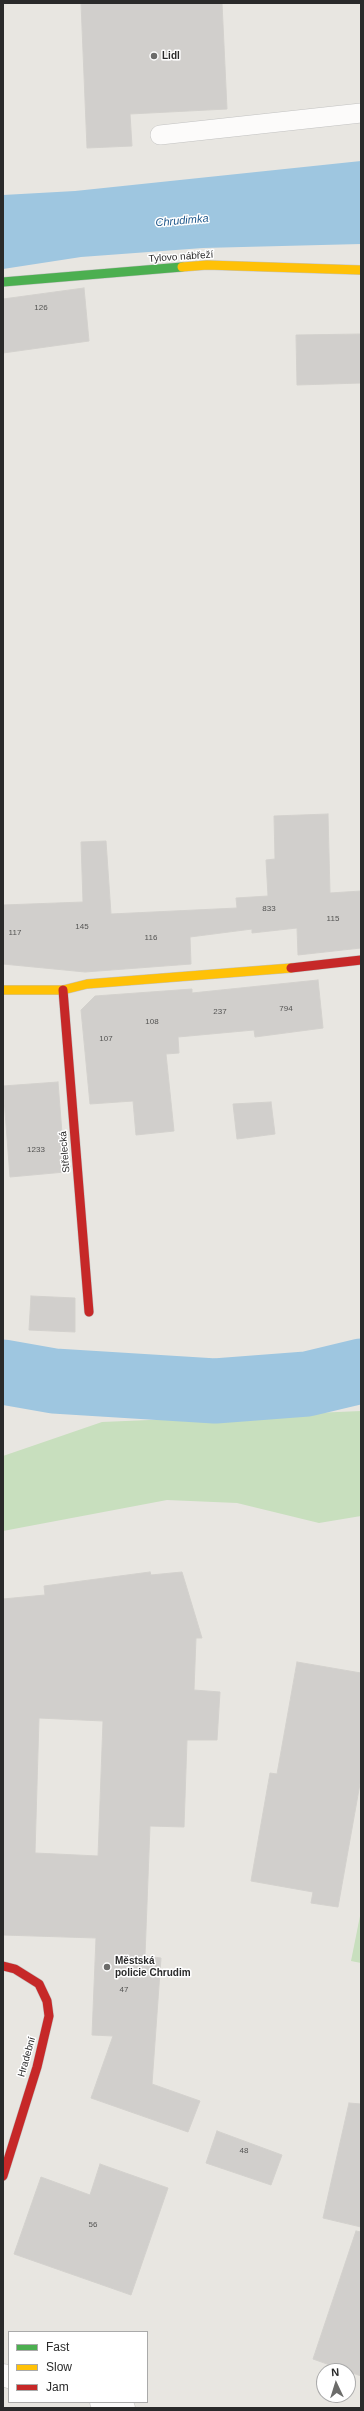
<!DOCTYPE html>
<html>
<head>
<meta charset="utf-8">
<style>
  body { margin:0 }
  #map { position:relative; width:364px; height:2411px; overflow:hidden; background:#e8e6e1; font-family:Helvetica,sans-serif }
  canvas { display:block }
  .frame { position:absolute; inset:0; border:4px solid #2a2a2a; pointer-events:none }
  .legend { position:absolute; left:8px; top:2331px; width:140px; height:72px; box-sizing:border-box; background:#fff; border:1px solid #aaa; margin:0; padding:5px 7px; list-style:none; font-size:12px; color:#2a2a2a }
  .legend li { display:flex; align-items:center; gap:8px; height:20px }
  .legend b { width:20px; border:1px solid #aaa }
  .north { position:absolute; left:316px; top:2363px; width:40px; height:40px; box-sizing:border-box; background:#fff; border:1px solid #aaa; border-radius:50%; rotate:356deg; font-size:11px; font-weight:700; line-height:16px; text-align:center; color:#2a2a2a }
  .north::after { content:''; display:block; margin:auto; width:14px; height:18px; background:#6c6c6a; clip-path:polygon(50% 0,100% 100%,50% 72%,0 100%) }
</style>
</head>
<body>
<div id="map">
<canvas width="364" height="2411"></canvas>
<div class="frame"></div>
<ul class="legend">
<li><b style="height:5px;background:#4caf50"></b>Fast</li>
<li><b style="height:5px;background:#ffc107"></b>Slow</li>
<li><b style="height:5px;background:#c62828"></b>Jam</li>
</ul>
<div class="north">N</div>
</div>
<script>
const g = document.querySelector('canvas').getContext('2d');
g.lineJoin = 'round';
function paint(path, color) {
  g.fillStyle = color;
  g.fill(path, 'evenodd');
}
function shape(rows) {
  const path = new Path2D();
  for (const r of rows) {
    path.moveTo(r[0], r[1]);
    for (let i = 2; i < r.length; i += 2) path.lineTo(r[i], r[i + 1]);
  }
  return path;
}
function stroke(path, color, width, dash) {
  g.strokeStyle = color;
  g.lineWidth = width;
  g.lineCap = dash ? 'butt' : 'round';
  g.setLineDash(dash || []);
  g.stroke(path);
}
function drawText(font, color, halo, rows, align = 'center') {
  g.font = font + ' Helvetica,sans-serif';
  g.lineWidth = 3;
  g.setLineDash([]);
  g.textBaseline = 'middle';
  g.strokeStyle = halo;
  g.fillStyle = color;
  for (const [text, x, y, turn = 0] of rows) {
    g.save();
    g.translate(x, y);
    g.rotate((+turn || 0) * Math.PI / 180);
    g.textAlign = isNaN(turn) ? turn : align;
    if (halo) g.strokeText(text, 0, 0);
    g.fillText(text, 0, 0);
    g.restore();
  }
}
paint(shape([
  [361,1411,361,1516,319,1523,237,1503,167,1500,3,1531,3,1456,102,1422],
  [361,1911,361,1963,351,1961]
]), '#c8dfbe');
paint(shape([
  [361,161,361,244,203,248,81,257,3,269,3,195,75,191]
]), '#9ec6e0');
stroke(shape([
  [3,1372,54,1381,215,1391,307,1384,361,1371]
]), '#9ec6e0', 65);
const building = shape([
  [81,3,222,3,227,109,130,114,132,146,87,148,81,3],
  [84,288,89,341,3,353,3,299,84,288],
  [361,334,361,383,297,385,296,335,361,334],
  [328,814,330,893,361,891,361,948,298,955,297,928,252,933,252,929,190,937,191,964,85,972,3,964,3,905,83,902,81,842,106,841,111,914,237,908,236,898,268,896,266,860,275,859,274,816,328,814],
  [318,980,323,1028,255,1037,254,1030,178,1037,179,1053,166,1054,174,1131,136,1135,133,1101,90,1104,81,1010,95,996,192,989,192,993,318,980],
  [58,1082,65,1172,10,1177,3,1086,58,1082],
  [271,1102,275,1134,237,1139,233,1104,271,1102],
  [31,1296,75,1298,75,1332,29,1330,31,1296],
  [150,1572,151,1575,182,1572,202,1638,196,1638,194,1690,220,1692,217,1740,187,1740,184,1827,150,1826,145,1956,161,1958,152,2084,200,2101,188,2132,91,2098,113,2036,92,2035,96,1938,3,1935,3,1599,45,1595,44,1586,150,1572],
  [39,1718,103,1721,98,1856,35,1853,39,1718],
  [297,1662,361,1673,361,1778,338,1907,311,1903,313,1892,251,1881,270,1773,277,1774,297,1662],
  [349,2103,361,2104,361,2227,323,2218,349,2103],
  [217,2131,282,2155,271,2185,206,2163,217,2131],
  [100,2164,168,2188,131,2295,14,2254,41,2177,90,2195,100,2164],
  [356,2231,361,2232,361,2376,313,2359,356,2231]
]);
paint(building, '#d1cfcc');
stroke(building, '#d3d1cd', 1);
const lane = shape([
  [160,135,361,113]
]);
const street = shape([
  [3,2375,9,2377],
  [101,2402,124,2408]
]);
const fast = shape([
  [3,282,182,267]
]);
const slow = shape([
  [182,267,207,265,361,270],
  [3,990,63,990,87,984,291,968]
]);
const jam = shape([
  [291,968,361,960],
  [63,990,89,1312],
  [3,1966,15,1969,39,1984,47,2001,49,2016,37,2067,3,2176]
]);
stroke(lane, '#c2c2c1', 20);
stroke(street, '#c2c2c1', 23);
stroke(fast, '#c2c2c1', 10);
stroke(slow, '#c2c2c1', 10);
stroke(jam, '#c2c2c1', 10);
stroke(lane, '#fcfbfa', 19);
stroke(street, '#fcfbfa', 22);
stroke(fast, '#4caf50', 9);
stroke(slow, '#ffc107', 9);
stroke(jam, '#c62828', 9);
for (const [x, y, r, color] of [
  [154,56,4,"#6c6c6a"],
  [107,1967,4,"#6c6c6a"]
]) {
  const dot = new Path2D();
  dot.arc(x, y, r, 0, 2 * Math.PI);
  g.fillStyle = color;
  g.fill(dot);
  stroke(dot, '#fff', 1.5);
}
drawText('8px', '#545453', null, [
  ["126",41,308],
  ["833",269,909],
  ["115",333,919],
  ["145",82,927],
  ["117",15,933],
  ["116",151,938],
  ["794",286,1009],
  ["237",220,1012],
  ["108",152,1022],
  ["107",106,1039],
  ["1233",36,1150],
  ["47",124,1990],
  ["48",244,2151],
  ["56",93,2225]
]);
drawText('bold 10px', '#2a2a2a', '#fff', [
  ["Lidl",162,56],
  ["Městská",115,1961],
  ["policie Chrudim",115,1973]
], 'left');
drawText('10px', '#2a2a2a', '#fff', [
  ["Tylovo nábřeží",181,257,-4],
  ["Střelecká",65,1152,-95],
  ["Hradební",27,2057,-74]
]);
drawText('italic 11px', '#1e578b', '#fff', [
  ["Chrudimka",182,221,-5]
]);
</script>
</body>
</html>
